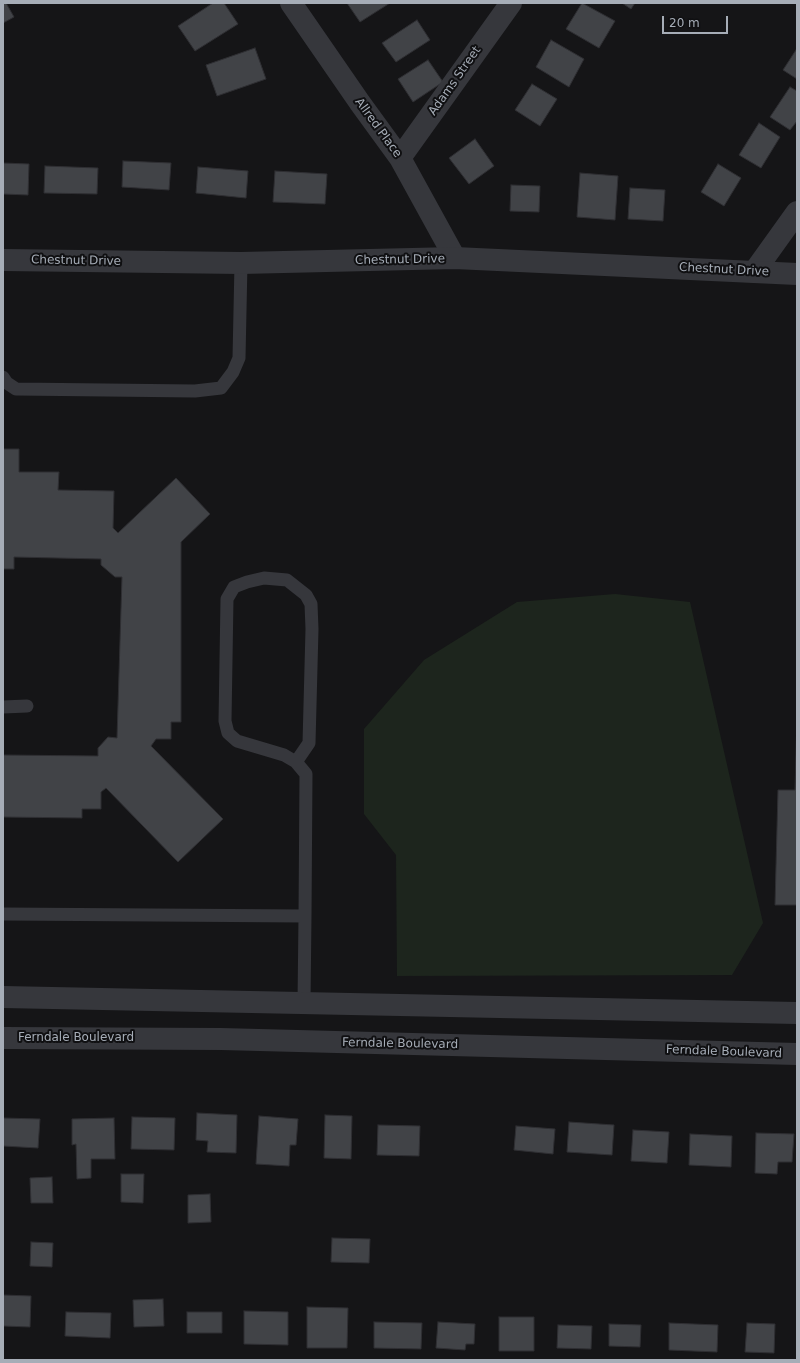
<!DOCTYPE html>
<html>
<head>
<meta charset="utf-8">
<style>
  body { margin:0 }
  #map { position:relative; width:800px; height:1363px; overflow:hidden; background:#151517; font-family:"DejaVu Sans",sans-serif }
  canvas { display:block }
  .frame { position:absolute; inset:0; border:4px solid #a6adb7; pointer-events:none }
  .scale { position:absolute; left:662px; top:16px; width:66px; height:18px; box-sizing:border-box; border:2px solid #a6adb7; border-top:0; padding-left:5px; font-size:12px; line-height:14px; white-space:nowrap; color:#a6adb7; -webkit-text-stroke:3px #101012; paint-order:stroke }
</style>
</head>
<body>
<div id="map">
<canvas width="800" height="1363"></canvas>
<div class="frame"></div>
<div class="scale">20 m</div>
</div>
<script>
const g = document.querySelector('canvas').getContext('2d');
g.lineJoin = 'round';
function paint(path, color) {
  g.fillStyle = color;
  g.fill(path, 'evenodd');
}
function shape(rows) {
  const path = new Path2D();
  for (const r of rows) {
    path.moveTo(r[0], r[1]);
    for (let i = 2; i < r.length; i += 2) path.lineTo(r[i], r[i + 1]);
  }
  return path;
}
function stroke(path, color, width, dash) {
  g.strokeStyle = color;
  g.lineWidth = width;
  g.lineCap = dash ? 'butt' : 'round';
  g.setLineDash(dash || []);
  g.stroke(path);
}
function drawText(font, color, halo, rows, align = 'center') {
  g.font = font + ' "DejaVu Sans",sans-serif';
  g.lineWidth = 4;
  g.setLineDash([]);
  g.textBaseline = 'middle';
  g.strokeStyle = halo;
  g.fillStyle = color;
  for (const [text, x, y, turn = 0] of rows) {
    g.save();
    g.translate(x, y);
    g.rotate((+turn || 0) * Math.PI / 180);
    g.textAlign = isNaN(turn) ? turn : align;
    if (halo) g.strokeText(text, 0, 0);
    g.fillText(text, 0, 0);
    g.restore();
  }
}
paint(shape([
  [615,594,690,602,763,923,732,975,397,976,396,855,364,814,364,729,424,660,517,602]
]), '#1d251d');
const building = shape([
  [3,3,6,3,14,17,3,23,3,3],
  [213,3,224,3,238,24,195,51,178,26,213,3],
  [347,3,390,3,360,22,347,3],
  [582,3,615,21,599,48,566,29,582,3],
  [622,3,635,3,631,9,622,3],
  [417,20,430,40,396,62,382,43,417,20],
  [551,40,584,59,569,87,536,67,551,40],
  [255,48,266,79,217,96,206,65,255,48],
  [796,50,797,51,797,79,783,70,796,50],
  [428,60,443,82,413,102,398,79,428,60],
  [532,84,557,99,540,126,515,110,532,84],
  [790,87,797,91,797,121,790,130,770,117,790,87],
  [759,123,780,137,761,168,739,155,759,123],
  [475,139,494,166,469,184,449,158,475,139],
  [123,161,171,163,169,190,122,187,123,161],
  [3,163,29,164,28,195,3,194,3,163],
  [718,164,741,178,724,206,701,192,718,164],
  [45,166,98,168,97,194,44,193,45,166],
  [198,167,248,171,246,198,196,193,198,167],
  [275,171,327,174,325,204,273,202,275,171],
  [580,173,618,176,615,220,577,217,580,173],
  [511,185,540,186,539,212,510,211,511,185],
  [630,188,665,190,663,221,628,219,630,188],
  [3,449,19,449,19,472,59,472,58,490,114,491,113,528,118,533,176,478,210,514,181,542,181,722,171,722,171,739,156,739,151,746,223,819,178,862,106,788,101,792,101,809,82,809,82,818,3,817,3,755,98,756,98,748,108,737,117,738,122,577,115,577,101,565,101,559,14,557,14,569,3,569,3,449],
  [797,717,797,905,775,905,778,790,795,790,797,717],
  [197,1113,237,1115,236,1153,207,1152,208,1141,196,1140,197,1113],
  [325,1115,352,1116,351,1159,324,1158,325,1115],
  [259,1116,298,1119,296,1145,290,1145,289,1166,256,1164,259,1116],
  [132,1117,175,1118,174,1150,131,1149,132,1117],
  [3,1118,40,1119,38,1148,3,1146,3,1118],
  [114,1118,115,1159,91,1159,91,1178,77,1179,76,1144,72,1145,72,1119,114,1118],
  [569,1122,614,1125,612,1155,567,1152,569,1122],
  [378,1125,420,1126,419,1156,377,1155,378,1125],
  [516,1126,555,1129,553,1154,514,1150,516,1126],
  [633,1130,669,1132,667,1163,631,1161,633,1130],
  [756,1133,794,1134,792,1162,778,1162,777,1174,755,1173,756,1133],
  [690,1134,732,1136,731,1167,689,1165,690,1134],
  [121,1174,144,1174,143,1203,121,1202,121,1174],
  [52,1177,53,1203,31,1203,30,1178,52,1177],
  [210,1194,211,1222,188,1223,188,1195,210,1194],
  [332,1238,370,1239,369,1263,331,1262,332,1238],
  [31,1242,53,1243,52,1267,30,1266,31,1242],
  [3,1295,31,1296,30,1327,3,1326,3,1295],
  [163,1299,164,1326,134,1327,133,1300,163,1299],
  [307,1307,348,1308,347,1348,307,1348,307,1307],
  [244,1311,288,1312,288,1345,244,1344,244,1311],
  [66,1312,111,1313,110,1338,65,1336,66,1312],
  [187,1312,222,1312,222,1333,187,1333,187,1312],
  [499,1317,534,1317,534,1351,499,1351,499,1317],
  [374,1322,422,1323,421,1349,374,1348,374,1322],
  [438,1322,475,1324,474,1344,466,1344,465,1350,436,1348,438,1322],
  [669,1323,718,1325,717,1352,669,1350,669,1323],
  [747,1323,775,1324,774,1353,745,1352,747,1323],
  [609,1324,641,1325,640,1347,609,1346,609,1324],
  [558,1325,592,1326,591,1349,557,1348,558,1325]
]);
paint(building, '#414347');
stroke(building, '#2f2f33', 1);
stroke(shape([
  [3,377,7,383,16,389,195,391,221,388,233,372,239,358,241,263],
  [3,707,27,706],
  [3,914,305,916,306,774,296,762,284,755,237,741,228,733,225,721,227,599,234,587,247,582,264,578,287,580,306,595,311,604,312,629,309,743,296,762],
  [304,1003,305,916]
]), '#36373c', 13);
stroke(shape([
  [291,3,360,103,400,158,455,258],
  [400,158,511,3],
  [754,272,797,212],
  [3,997,797,1013],
  [3,1038,221,1039,797,1054]
]), '#36373c', 22);
stroke(shape([
  [3,260,241,263,455,258,797,274]
]), '#36373c', 22);
drawText('12px', '#a6adb7', '#101012', [
  ["Adams Street",455,81,-55],
  ["Allred Place",378,128,54],
  ["Chestnut Drive",400,260,-1],
  ["Chestnut Drive",76,261,1],
  ["Chestnut Drive",724,270,3],
  ["Ferndale Boulevard",76,1038],
  ["Ferndale Boulevard",400,1044,1],
  ["Ferndale Boulevard",724,1052,2]
]);
</script>
</body>
</html>
